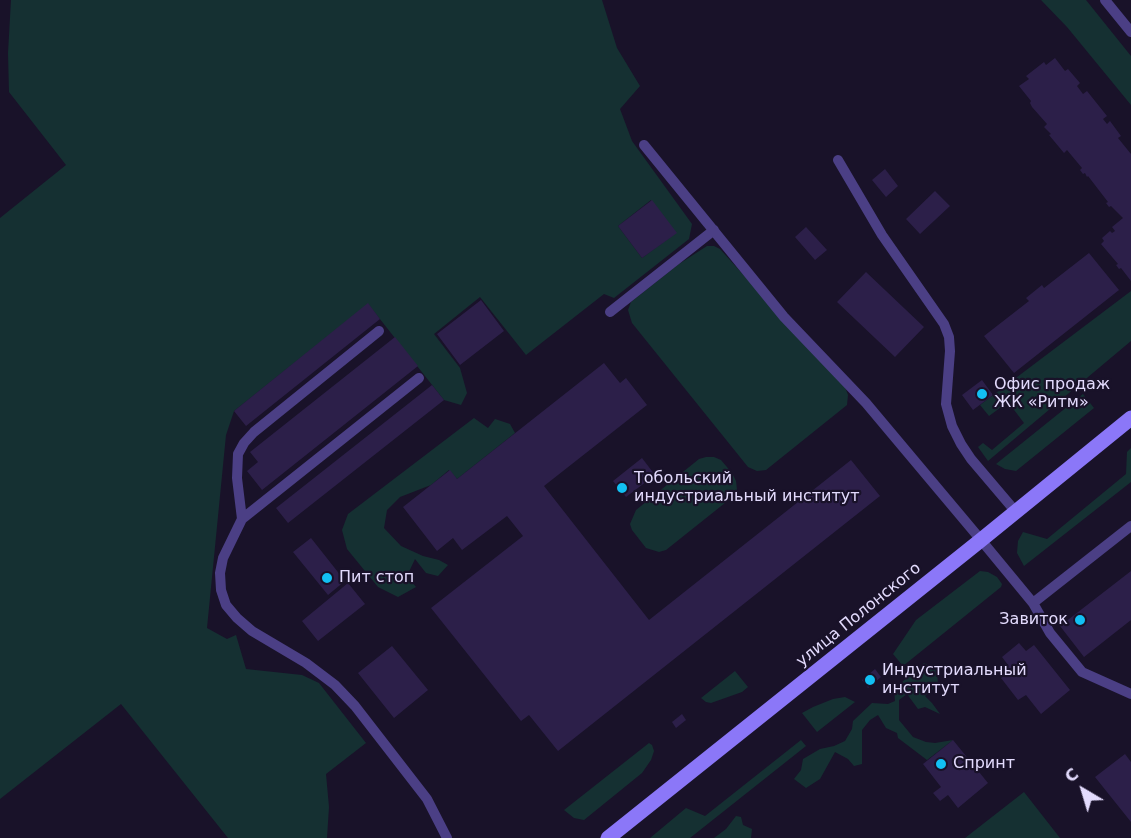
<!DOCTYPE html>
<html>
<head>
<meta charset="utf-8">
<style>
  body { margin:0 }
  #map { position:relative; width:1131px; height:838px; overflow:hidden; background:#191229; font-family:"DejaVu Sans",sans-serif }
  canvas { display:block }
  .north { position:absolute; left:1053px; top:760px; width:60px; height:60px; -webkit-text-stroke:4px #191229; paint-order:stroke; rotate:322deg; font-size:16px; font-weight:700; line-height:24px; text-align:center; color:#e3dbfd }
  .north::after { content:''; display:block; margin:auto; width:21px; height:27px; background:#e3dbfd; clip-path:polygon(50% 0,100% 100%,50% 72%,0 100%) }
</style>
</head>
<body>
<div id="map">
<canvas width="1131" height="838"></canvas>
<div class="north">С</div>
</div>
<script>
const g = document.querySelector('canvas').getContext('2d');
g.lineJoin = 'round';
function paint(path, color) {
  g.fillStyle = color;
  g.fill(path, 'evenodd');
}
function shape(rows) {
  const path = new Path2D();
  for (const r of rows) {
    path.moveTo(r[0], r[1]);
    for (let i = 2; i < r.length; i += 2) path.lineTo(r[i], r[i + 1]);
  }
  return path;
}
function stroke(path, color, width, dash) {
  g.strokeStyle = color;
  g.lineWidth = width;
  g.lineCap = dash ? 'butt' : 'round';
  g.setLineDash(dash || []);
  g.stroke(path);
}
function drawText(font, color, halo, rows, align = 'center') {
  g.font = font + ' "DejaVu Sans",sans-serif';
  g.lineWidth = 4.5;
  g.setLineDash([]);
  g.textBaseline = 'middle';
  g.strokeStyle = halo;
  g.fillStyle = color;
  for (const [text, x, y, turn = 0] of rows) {
    g.save();
    g.translate(x, y);
    g.rotate((+turn || 0) * Math.PI / 180);
    g.textAlign = isNaN(turn) ? turn : align;
    if (halo) g.strokeText(text, 0, 0);
    g.fillText(text, 0, 0);
    g.restore();
  }
}
paint(shape([
  [11,0,602,0,617,48,640,86,620,109,632,141,692,224,689,239,614,298,604,294,526,355,480,297,434,334,460,368,467,393,461,405,444,400,368,304,234,411,226,435,207,628,227,639,236,635,246,669,302,675,319,683,366,743,326,774,329,807,327,838,228,838,121,704,0,799,0,218,66,165,9,92,8,53],
  [651,200,676,233,642,258,618,226],
  [1041,0,1086,0,1131,56,1131,105,1067,27],
  [707,246,714,246,720,249,845,387,848,395,847,405,766,470,757,471,748,467,632,323,628,310,631,302,679,264],
  [1131,291,1131,341,988,461,978,447,983,443,992,450,1024,423,1008,402,989,416,980,405],
  [1083,394,1094,408,1016,471,1005,469,996,464],
  [474,418,488,428,495,419,510,424,515,433,457,479,449,470,431,485,400,497,387,510,384,528,401,546,423,556,439,560,448,565,438,576,426,573,415,559,407,576,416,587,398,597,378,587,347,549,342,530,348,514],
  [1131,448,1131,482,1024,566,1017,553,1018,541,1023,532,1047,539,1126,474,1127,452],
  [706,457,714,457,721,460,732,473,736,481,737,490,735,495,666,550,659,552,646,548,632,530,630,524,636,510,699,459],
  [980,571,988,572,997,577,1002,584,1001,587,903,666,893,654,916,620],
  [924,663,937,670,938,685,925,696,932,703,940,714,925,707,918,709,907,694,899,700,899,720,913,737,926,742,935,743,953,740,927,760,898,738,897,733,886,728,878,715,870,720,862,730,862,764,854,766,848,759,835,752,820,779,806,788,794,779,801,770,803,759,820,749,834,746,845,741,852,729,853,721,872,703,888,704,895,701,894,689],
  [735,671,748,687,742,692,711,703,706,702,701,698],
  [845,697,855,702,817,732,802,713,813,707,833,699],
  [801,740,806,746,690,838,650,838,686,808,705,816],
  [649,743,652,745,654,751,651,760,642,773,584,820,574,818,564,810],
  [1024,792,1060,838,965,838],
  [736,816,741,817,743,825,752,829,751,838,714,838,726,829]
]), '#153032');
paint(shape([
  [1055,58,1065,71,1068,69,1080,83,1077,86,1083,94,1087,91,1107,116,1103,119,1107,124,1110,121,1121,136,1118,138,1131,154,1131,281,1121,268,1119,269,1116,265,1118,264,1101,244,1104,241,1102,238,1110,231,1112,233,1115,231,1112,227,1123,218,1111,206,1109,207,1106,203,1108,202,1088,176,1087,177,1085,173,1083,174,1080,170,1082,168,1067,150,1064,153,1049,135,1051,134,1044,127,1047,124,1032,107,1030,103,1031,101,1019,86,1029,79,1026,76,1044,62,1046,65],
  [885,169,898,186,886,197,872,180],
  [935,191,950,206,920,234,906,219],
  [652,200,677,233,642,258,618,226],
  [806,227,827,250,815,260,795,237],
  [1089,253,1119,290,1014,373,984,336,1029,301,1026,298,1042,285,1044,288],
  [866,272,924,327,895,357,837,302],
  [481,300,504,331,460,365,437,334],
  [368,303,380,319,246,426,234,411],
  [395,337,418,366,262,490,247,471,258,462,250,452],
  [604,363,620,383,626,378,647,405,544,486,649,620,851,460,880,496,558,751,529,715,521,721,431,608,523,536,507,516,462,550,453,538,437,551,403,507,450,470,457,479],
  [982,380,993,395,973,410,962,395],
  [432,385,444,400,288,523,276,508],
  [642,458,655,475,626,497,613,481],
  [311,538,345,581,328,595,293,552],
  [1131,571,1131,620,1084,657,1060,626],
  [348,583,365,604,318,641,302,621],
  [1019,643,1026,651,1034,645,1070,690,1041,714,1026,695,1018,700,1001,678,1008,672,1005,668,1008,665,1002,657],
  [392,646,428,690,394,718,358,673],
  [875,669,881,677,868,688,862,680],
  [682,714,686,720,676,728,672,722],
  [953,740,988,783,958,808,948,795,940,801,933,793,941,787,923,764],
  [1125,754,1131,762,1131,822,1095,777]
]), '#2c1f49');
stroke(shape([
  [1105,0,1131,32],
  [644,145,784,317,866,403,981,540,1033,603,1050,633,1082,672,1131,694],
  [838,160,882,235,944,324,949,337,950,351,946,404,952,426,961,444,971,459,1016,512],
  [610,312,714,230],
  [419,378,242,519,223,558,220,573,221,590,226,605,237,618,252,631,306,663,335,685,355,706,427,799,447,838],
  [242,519,237,478,238,454,244,443,254,432,379,331],
  [1033,603,1131,526]
]), '#4b3f85', 10);
stroke(shape([
  [608,838,981,540,1131,418]
]), '#8b77f8', 15);
for (const [x, y, r, color] of [
  [982,394,6,"#12c0f3"],
  [622,488,6,"#12c0f3"],
  [327,578,6,"#12c0f3"],
  [1080,620,6,"#12c0f3"],
  [870,680,6,"#12c0f3"],
  [941,764,6,"#12c0f3"]
]) {
  const dot = new Path2D();
  dot.arc(x, y, r, 0, 2 * Math.PI);
  g.fillStyle = color;
  g.fill(dot);
  stroke(dot, '#191229', 2);
}
drawText('16px', '#e3dbfd', '#191229', [
  ["Офис продаж",994,385],
  ["ЖК «Ритм»",994,403],
  ["Тобольский",634,479],
  ["индустриальный институт",634,497],
  ["Пит стоп",339,578],
  ["Завиток",1068,620,"right"],
  ["Индустриальный",882,671],
  ["институт",882,689],
  ["Спринт",953,764]
], 'left');
drawText('16px', '#e3dbfd', '#191229', [
  ["улица Полонского",859,615,-39]
]);
</script>
</body>
</html>
